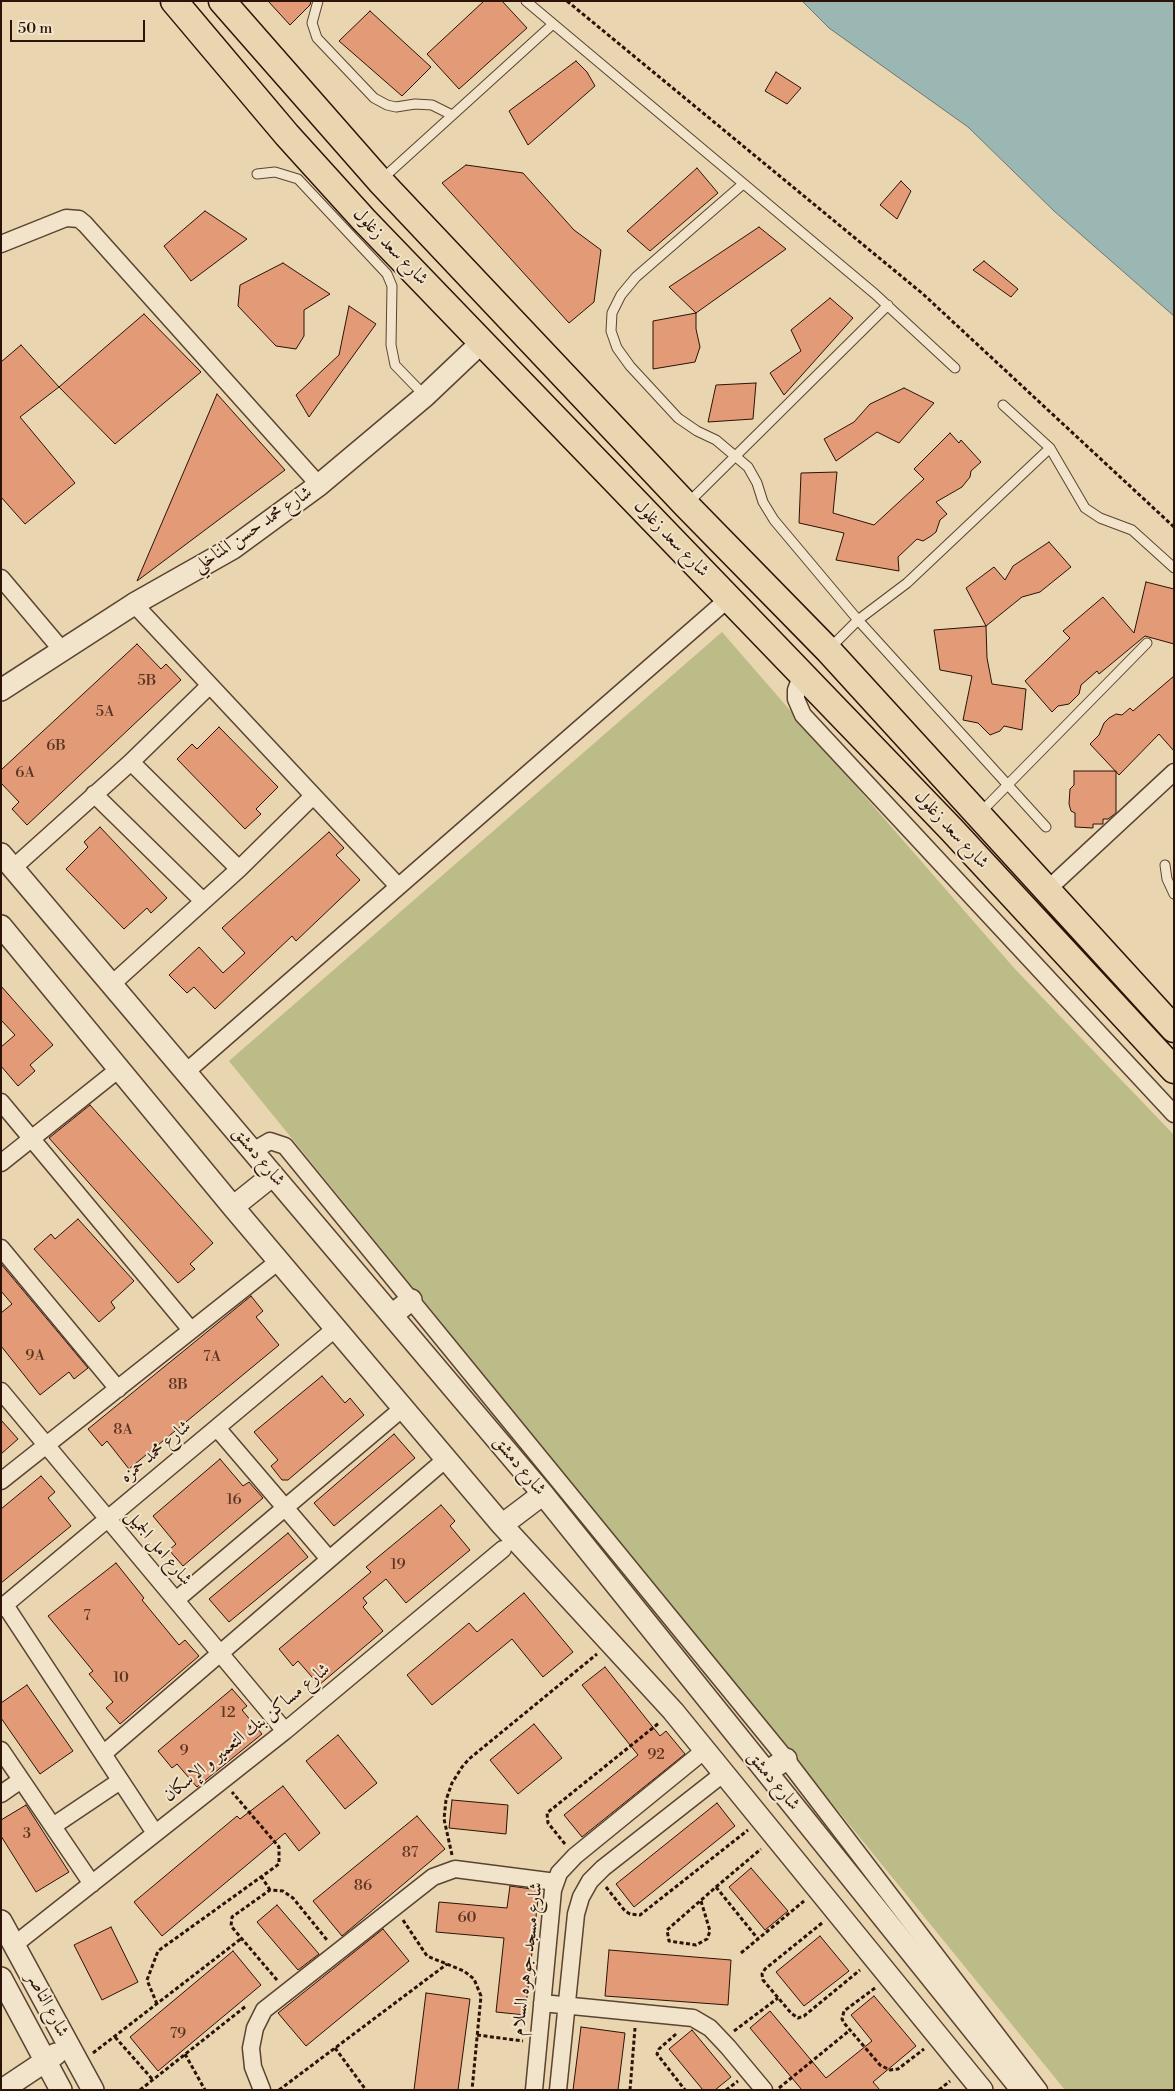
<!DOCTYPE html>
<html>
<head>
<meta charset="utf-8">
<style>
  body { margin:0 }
  #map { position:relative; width:1175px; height:2091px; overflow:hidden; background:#e9d5af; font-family:"Libre Bodoni",serif }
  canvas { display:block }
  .frame { position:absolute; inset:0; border:2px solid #2c1207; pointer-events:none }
  .scale { position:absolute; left:10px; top:20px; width:135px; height:22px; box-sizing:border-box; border:2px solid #2c1207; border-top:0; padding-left:6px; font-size:15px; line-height:18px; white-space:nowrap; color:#2c1207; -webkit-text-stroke:4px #f1e4cb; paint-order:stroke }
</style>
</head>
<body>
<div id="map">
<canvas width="1175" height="2091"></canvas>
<div class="frame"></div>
<div class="scale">50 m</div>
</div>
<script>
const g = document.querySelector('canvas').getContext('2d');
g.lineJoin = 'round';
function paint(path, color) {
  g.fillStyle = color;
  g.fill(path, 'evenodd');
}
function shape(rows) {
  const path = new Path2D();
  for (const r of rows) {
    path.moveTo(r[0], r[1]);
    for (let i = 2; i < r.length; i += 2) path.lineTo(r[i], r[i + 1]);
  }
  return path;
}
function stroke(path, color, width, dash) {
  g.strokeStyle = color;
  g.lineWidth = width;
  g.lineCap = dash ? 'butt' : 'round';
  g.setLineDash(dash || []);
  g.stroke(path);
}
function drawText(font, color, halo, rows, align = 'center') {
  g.font = font + ' "Libre Bodoni",Amiri,serif';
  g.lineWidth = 4;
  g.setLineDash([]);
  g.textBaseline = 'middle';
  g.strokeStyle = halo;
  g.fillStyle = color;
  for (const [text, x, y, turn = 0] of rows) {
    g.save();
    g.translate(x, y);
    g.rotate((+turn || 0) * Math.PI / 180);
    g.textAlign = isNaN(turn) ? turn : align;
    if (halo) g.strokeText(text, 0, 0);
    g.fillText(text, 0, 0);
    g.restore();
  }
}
paint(shape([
  [722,632,1014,968,1174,1135,1174,2090,1065,2090,229,1061]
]), '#bbbc87');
const water = shape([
  [802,1,1174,1,1174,316,1054,211,968,127,829,28,802,1]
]);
paint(water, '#9ab7b4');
stroke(water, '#6e756f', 1);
const building = shape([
  [268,1,311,1,310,5,290,25,268,1],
  [484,1,502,1,527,28,459,89,427,54,484,1],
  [370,11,431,67,402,96,339,41,370,11],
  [576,61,587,72,595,86,528,145,509,111,576,61],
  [776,72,801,88,787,104,765,91,776,72],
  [466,165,523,173,574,230,601,250,594,302,569,323,442,183,466,165],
  [697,168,718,193,650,251,627,231,697,168],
  [901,181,911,191,897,219,880,205,901,181],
  [205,211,247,239,191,281,164,246,205,211],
  [759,227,786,249,696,313,669,287,759,227],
  [984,261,1018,289,1011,297,973,270,984,261],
  [283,263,330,294,304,310,304,336,296,349,276,346,238,306,240,285,283,263],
  [830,298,853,318,784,395,770,373,801,351,791,330,830,298],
  [349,306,376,324,309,417,296,395,339,355,349,306],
  [696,313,696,329,700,347,695,362,653,369,653,321,696,313],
  [144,314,201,372,115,444,59,387,144,314],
  [21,345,59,387,20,417,75,483,25,524,1,497,1,362,21,345],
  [756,383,753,419,708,422,716,385,756,383],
  [904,388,934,403,899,443,877,432,836,461,824,439,854,422,870,404,904,388],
  [217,394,285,470,137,581,217,394],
  [950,433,959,443,961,440,981,462,971,471,970,477,962,487,936,502,947,514,940,520,936,532,931,536,923,541,917,539,898,557,899,571,836,560,844,533,799,523,801,473,837,472,833,513,874,525,924,479,914,469,950,433],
  [1049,542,1071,567,1040,592,1022,597,986,626,966,588,994,567,1005,580,1013,566,1049,542],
  [1146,582,1174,589,1174,644,1145,636,1099,674,1097,671,1081,685,1079,694,1069,704,1058,706,1052,712,1025,681,1070,638,1063,631,1103,597,1134,633,1146,582],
  [986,626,987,658,992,684,1026,689,1022,730,1004,726,1000,731,990,735,978,723,963,720,972,676,940,670,934,630,986,626],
  [137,644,161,669,166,664,181,680,27,825,12,809,19,802,1,783,1,770,137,644],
  [1174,676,1174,751,1159,734,1119,775,1090,744,1099,735,1104,723,1109,718,1116,714,1122,715,1130,708,1133,711,1174,676],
  [219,727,278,787,256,809,261,814,245,829,177,759,192,744,197,749,219,727],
  [1074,771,1116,771,1116,813,1108,819,1103,819,1103,824,1093,824,1093,828,1075,827,1075,813,1071,811,1069,804,1070,789,1074,785,1074,771],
  [100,827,167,898,151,913,147,908,124,929,66,869,88,847,84,842,100,827],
  [329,832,344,848,336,855,360,880,296,941,292,936,215,1009,194,987,187,993,169,975,199,947,223,973,245,953,222,928,329,832],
  [1,986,53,1045,30,1065,35,1071,18,1086,1,1066,1,1047,15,1035,1,1020,1,986],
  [90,1105,213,1243,190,1264,195,1269,178,1283,49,1138,90,1105],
  [78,1219,134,1281,111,1302,115,1308,99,1322,34,1249,51,1234,55,1239,78,1219],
  [1,1264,88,1368,74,1379,69,1372,40,1395,1,1346,1,1313,12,1304,1,1291,1,1264],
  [251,1296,263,1311,256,1317,279,1345,129,1469,107,1441,102,1446,88,1429,251,1296],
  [322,1376,345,1403,350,1398,364,1415,288,1480,282,1480,271,1466,278,1460,254,1432,322,1376],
  [1,1420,18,1439,1,1454,1,1420],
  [394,1434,415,1458,334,1526,314,1503,394,1434],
  [220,1459,243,1486,249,1482,263,1498,183,1566,169,1550,176,1544,153,1516,220,1459],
  [41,1476,55,1492,48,1498,71,1526,1,1583,1,1509,41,1476],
  [441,1505,455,1521,450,1526,470,1550,406,1603,386,1579,363,1598,367,1603,363,1607,383,1631,319,1685,298,1661,293,1666,279,1649,371,1572,366,1567,441,1505],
  [288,1533,308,1557,229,1622,209,1599,288,1533],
  [116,1563,144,1598,142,1600,179,1645,185,1640,199,1656,120,1724,106,1708,113,1702,89,1674,93,1671,48,1616,116,1563],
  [524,1593,573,1652,543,1677,512,1639,432,1705,407,1675,469,1623,477,1632,524,1593],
  [605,1667,660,1736,666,1731,685,1754,582,1837,564,1815,638,1755,582,1685,605,1667],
  [27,1685,73,1751,40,1774,1,1718,1,1703,27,1685],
  [232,1689,247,1706,242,1710,262,1734,197,1787,177,1764,172,1768,158,1751,232,1689],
  [534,1724,562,1758,518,1794,490,1760,534,1724],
  [338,1735,377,1783,345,1809,306,1761,338,1735],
  [283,1786,320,1833,299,1851,285,1833,162,1936,134,1902,237,1816,240,1819,283,1786],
  [452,1800,508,1805,506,1834,449,1828,452,1800],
  [717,1803,735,1826,634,1907,616,1884,717,1803],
  [26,1805,69,1872,36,1892,1,1836,1,1820,26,1805],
  [417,1816,445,1849,342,1936,313,1901,417,1816],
  [751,1868,788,1911,765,1930,729,1887,751,1868],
  [510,1886,539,1890,525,2015,496,2012,504,1938,436,1932,439,1902,507,1908,510,1886],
  [277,1905,319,1954,298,1970,257,1922,277,1905],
  [111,1927,138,1982,102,2000,74,1945,111,1927],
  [383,1929,409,1961,306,2046,278,2013,383,1929],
  [820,1936,849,1971,804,2006,776,1972,820,1936],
  [609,1950,731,1960,728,2005,605,1996,609,1950],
  [233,1951,261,1985,158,2071,130,2037,233,1951],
  [426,1993,470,1999,458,2090,414,2090,426,1993],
  [874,1996,916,2046,873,2082,880,2090,802,2090,750,2028,770,2011,826,2078,872,2041,851,2015,874,1996],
  [581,2027,625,2033,618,2090,573,2090,581,2027],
  [692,2030,731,2077,715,2090,703,2090,669,2049,692,2030]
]);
paint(building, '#e29b76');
stroke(building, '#2c1207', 1);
const service = shape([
  [318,1,312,23,317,38,374,98,387,105,396,107,415,104,432,105,452,115],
  [526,1,875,294,955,368],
  [257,174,275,172,298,179,387,274,392,286,391,345,395,365,425,396],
  [381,180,553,24],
  [743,184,636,277,621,295,612,313,611,331,617,348,630,366,678,418,697,431,716,440,748,467,757,483,763,502,774,520,858,620,1046,827],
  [1003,405,1050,448,1085,508,1100,518,1132,530,1174,568],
  [687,504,888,305],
  [830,648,858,620,907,583,1050,448],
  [979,814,1147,643],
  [1165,865,1167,879,1174,894]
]);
const minor = shape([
  [1,244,66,218,79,219,85,224,319,485],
  [1,578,61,649],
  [134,604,398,886],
  [802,674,796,690,796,699,803,715,1174,1114],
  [131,762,239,869],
  [94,794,203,901],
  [13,868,131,762,209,686],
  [1048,889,1174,772],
  [112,984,239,869,313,796],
  [186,1072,728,599],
  [1,1102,191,1330],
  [253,1151,270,1141,285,1146,786,1759,1039,2090],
  [1,1163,119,1069],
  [1,1248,118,1389],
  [1,1391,285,1731],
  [217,1428,329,1559],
  [1,1481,280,1260],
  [176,1600,403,1408],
  [5,1605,155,1833],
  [1,1608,336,1328],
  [1,1750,92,1884],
  [103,1754,446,1459],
  [1,1794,21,1780],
  [53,1826,120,1781],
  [14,1945,285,1731,503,1549],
  [542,2003,693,2018,710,2028,728,2047,764,2090],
  [262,2090,253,2067,251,2048,255,2028,264,2010,433,1877,455,1869,556,1882],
  [534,2090,553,1890,559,1873,575,1856,705,1750],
  [558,2090,576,1914,581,1897,590,1881,603,1868,724,1773]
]);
const tertiary = shape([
  [1,690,134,604,233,548,319,485,425,396,482,342],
  [1,854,543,1494,1022,2090],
  [1,926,233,1207,502,1525,673,1711,982,2090],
  [233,1207,273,1175],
  [392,1315,411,1300],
  [502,1525,543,1494],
  [767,1772,786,1759],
  [1,1921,93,2090],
  [1,1978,61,2090],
  [2,2090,56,2054]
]);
const primary = shape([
  [174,1,287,135,364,220,951,829,1174,1070],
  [222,1,380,181,686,505,828,650,1174,1029]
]);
stroke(service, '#5b4331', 11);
stroke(minor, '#5b4331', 19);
stroke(tertiary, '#5b4331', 24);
stroke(primary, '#2c1207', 29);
stroke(shape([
  [567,1,923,294,1174,527],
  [565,1844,548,1823,547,1813,659,1723],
  [452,1855,444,1819,446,1800,452,1783,462,1767,469,1759,597,1654],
  [261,1876,270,1890],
  [606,1887,625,1911,630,1914,640,1915,748,1830],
  [716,1887,758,1939],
  [701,1901,710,1931,707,1939,696,1945,669,1941,667,1930,716,1887,761,1849],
  [403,1920,427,1956,464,1971,474,1979,481,1996,472,2090],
  [822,1923,765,1969,762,1974,763,1980,791,2013,798,2018,804,2016,860,1970],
  [741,1953,804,1901],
  [277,1980,231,1926,232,1917,270,1890,283,1891,293,1898,327,1940],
  [875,1988,844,2011,842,2019,844,2023,880,2065,890,2070,898,2069,924,2049],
  [157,2004,147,1980,158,1951,279,1864,279,1847,232,1792],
  [734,2031,778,1998],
  [676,2034,659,2049,657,2054,685,2090],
  [477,2035,523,2041],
  [115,2037,153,2080],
  [335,2048,366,2090],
  [93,2053,242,1938],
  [185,2054,205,2090],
  [779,2088,850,2030],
  [140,2090,246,2006],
  [279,2090,447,1964],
  [630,2090,635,2028],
  [726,2090,738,2081],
  [939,2090,950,2081]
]), '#2c1207', 3, [4, 2.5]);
stroke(service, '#f1e4cb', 9);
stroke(minor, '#f1e4cb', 16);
stroke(tertiary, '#f1e4cb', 21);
stroke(primary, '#e9d5af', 26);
drawText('15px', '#5a3423', null, [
  ["5B",147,681],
  ["5A",105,712],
  ["6B",56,746],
  ["6A",25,773],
  ["9A",35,1356],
  ["7A",212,1357],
  ["8B",178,1385],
  ["8A",123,1430],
  ["16",234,1500],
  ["19",398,1565],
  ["7",87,1616],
  ["10",121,1678],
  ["12",228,1713],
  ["9",184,1751],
  ["92",656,1755],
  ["3",27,1834],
  ["87",410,1853],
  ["86",363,1886],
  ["60",467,1918],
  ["79",178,2034]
]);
drawText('18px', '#2c1207', '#f1e4cb', [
  ["شارع سعد زغلول",390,247,46],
  ["شارع محمد حسن المناخلي",253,530,-34],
  ["شارع سعد زغلول",671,539,46],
  ["شارع سعد زغلول",951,830,47],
  ["شارع دمشق",258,1157,50],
  ["شارع محمد حمزه",156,1452,-40],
  ["شارع دمشق",519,1466,50],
  ["شارع امل الجميل",158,1548,50],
  ["شارع مساكن بنك التعمير و الإسكان",247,1733,-39],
  ["شارع دمشق",773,1781,50],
  ["شارع مسجد جوهره السلام",528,1959,-83],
  ["شارع الناصر",47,2005,62]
]);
</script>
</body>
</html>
